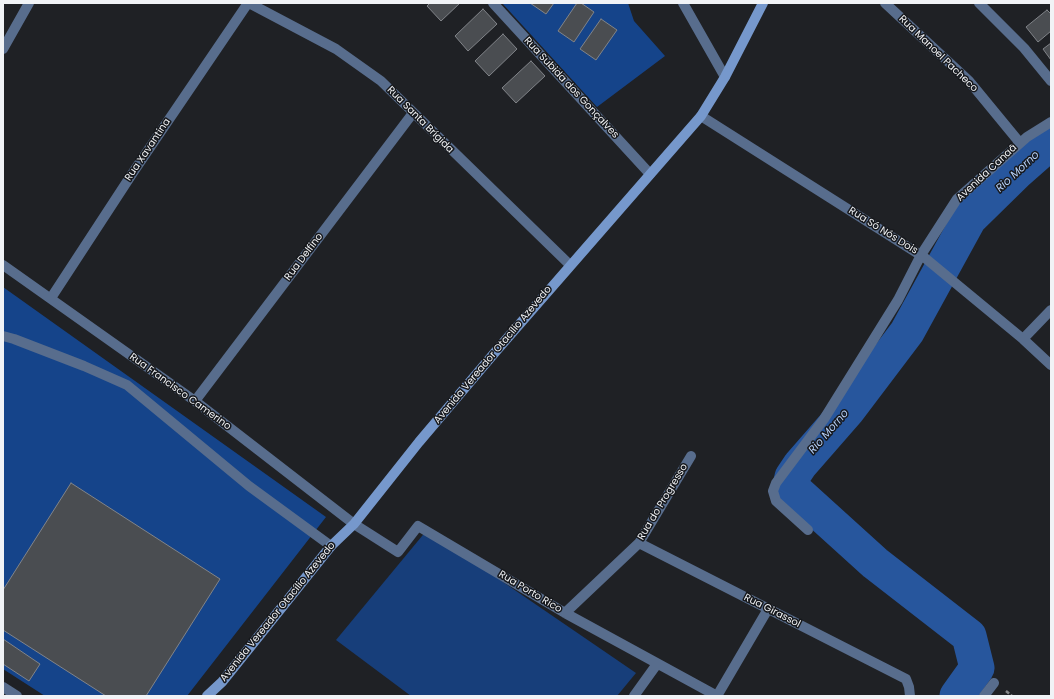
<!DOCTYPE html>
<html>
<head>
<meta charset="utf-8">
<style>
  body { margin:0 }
  #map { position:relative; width:1054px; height:699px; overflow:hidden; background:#1f2125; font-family:Poppins,sans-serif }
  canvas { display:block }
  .frame { position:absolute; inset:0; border:4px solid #f1f3f6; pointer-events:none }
</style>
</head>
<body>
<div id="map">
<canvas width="1054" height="699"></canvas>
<div class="frame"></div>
</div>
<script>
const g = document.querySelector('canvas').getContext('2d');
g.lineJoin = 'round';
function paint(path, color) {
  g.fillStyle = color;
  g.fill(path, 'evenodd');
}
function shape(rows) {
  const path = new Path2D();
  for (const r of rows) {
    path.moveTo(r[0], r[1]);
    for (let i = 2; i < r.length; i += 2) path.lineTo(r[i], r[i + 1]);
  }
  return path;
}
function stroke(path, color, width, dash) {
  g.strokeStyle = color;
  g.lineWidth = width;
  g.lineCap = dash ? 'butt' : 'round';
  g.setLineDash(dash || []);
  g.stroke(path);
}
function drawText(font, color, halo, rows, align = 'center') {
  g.font = font + ' Poppins,sans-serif';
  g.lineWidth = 3;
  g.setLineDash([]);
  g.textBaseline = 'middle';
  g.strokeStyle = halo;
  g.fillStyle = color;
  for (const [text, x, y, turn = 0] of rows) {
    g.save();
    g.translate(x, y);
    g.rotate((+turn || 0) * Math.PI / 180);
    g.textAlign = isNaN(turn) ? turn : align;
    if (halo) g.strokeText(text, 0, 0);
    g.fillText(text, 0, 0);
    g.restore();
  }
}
paint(shape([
  [427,530,636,673,617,696,411,696,336,640]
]), '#173e7a');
paint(shape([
  [502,3,628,3,634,21,665,56,597,107],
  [3,287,326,517,187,696,45,696,3,669]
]), '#15448a');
stroke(shape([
  [957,696,977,668,969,636,875,563,790,486,792,477,800,465,848,410,907,332,969,219,1018,171,1051,142]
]), '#27569d', 35);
const building = shape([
  [430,3,460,3,441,21,427,6,430,3],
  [530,3,554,3,546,14,530,3],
  [577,3,581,3,594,12,574,42,558,31,577,3],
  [483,9,497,24,468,51,455,36,483,9],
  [1047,10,1051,14,1051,31,1038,42,1026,27,1047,10],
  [601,19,617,30,596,60,580,49,601,19],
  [503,34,517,49,489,76,475,61,503,34],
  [1051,43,1051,60,1043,49,1051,43],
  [531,61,545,76,516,103,502,88,531,61],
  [71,483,220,579,146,696,106,696,3,630,3,590,71,483],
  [3,639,40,664,29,681,3,664,3,639]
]);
paint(building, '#4a4d51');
stroke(building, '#818489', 1);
stroke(shape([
  [1006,691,1012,696]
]), '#85878a', 2.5, [4, 2]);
stroke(shape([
  [683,3,725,77],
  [3,336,14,339,84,366,127,385,249,486,331,546]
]), '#586d8d', 10);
stroke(shape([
  [249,3,336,49,381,81,570,265],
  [493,3,650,174],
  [885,3,969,81,1020,143],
  [979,3,1024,48,1051,81],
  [3,49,29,3],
  [701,116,925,258,1023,339,1051,365],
  [3,265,195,401,354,524,398,552,418,526,565,613,717,696],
  [51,298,134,171,248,3],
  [1023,339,1051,310],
  [195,401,413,113],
  [808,530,776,501,773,491,776,483,824,419,898,300,921,255,957,199,1027,137,1051,122],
  [639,543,906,679,909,687,910,696],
  [565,613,639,543,691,456],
  [3,687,17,696],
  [634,696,657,664],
  [717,696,768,609],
  [984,696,994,683]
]), '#586d8d', 10);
stroke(shape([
  [207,696,222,682,331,546,354,524,419,442,497,350,701,116,725,77,763,3]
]), '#7698cc', 10);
drawText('10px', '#f1f3f6', '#16181c', [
  ["Rua Manoel Pacheco",938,54,44],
  ["Rua Subida dos Gonçalves",571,88,47],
  ["Rua Santa Brígida",420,120,45],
  ["Rua Xavantina",148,150,-56],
  ["Avenida Canaã",987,173,-43],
  ["Rua Só Nós Dois",883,231,32],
  ["Rua Delfino",304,257,-53],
  ["Avenida Vereador Otacílio Azevedo",493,355,-50],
  ["Rua Francisco Camerino",180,392,36],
  ["Rua do Progresso",663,502,-59],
  ["Rua Porto Rico",530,592,31],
  ["Rua Girassol",772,611,27],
  ["Avenida Vereador Otacílio Azevedo",278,612,-51]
]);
drawText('italic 11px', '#b5cff7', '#16181c', [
  ["Rio Morno",1018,172,-43],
  ["Rio Morno",829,432,-49]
]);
</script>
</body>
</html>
